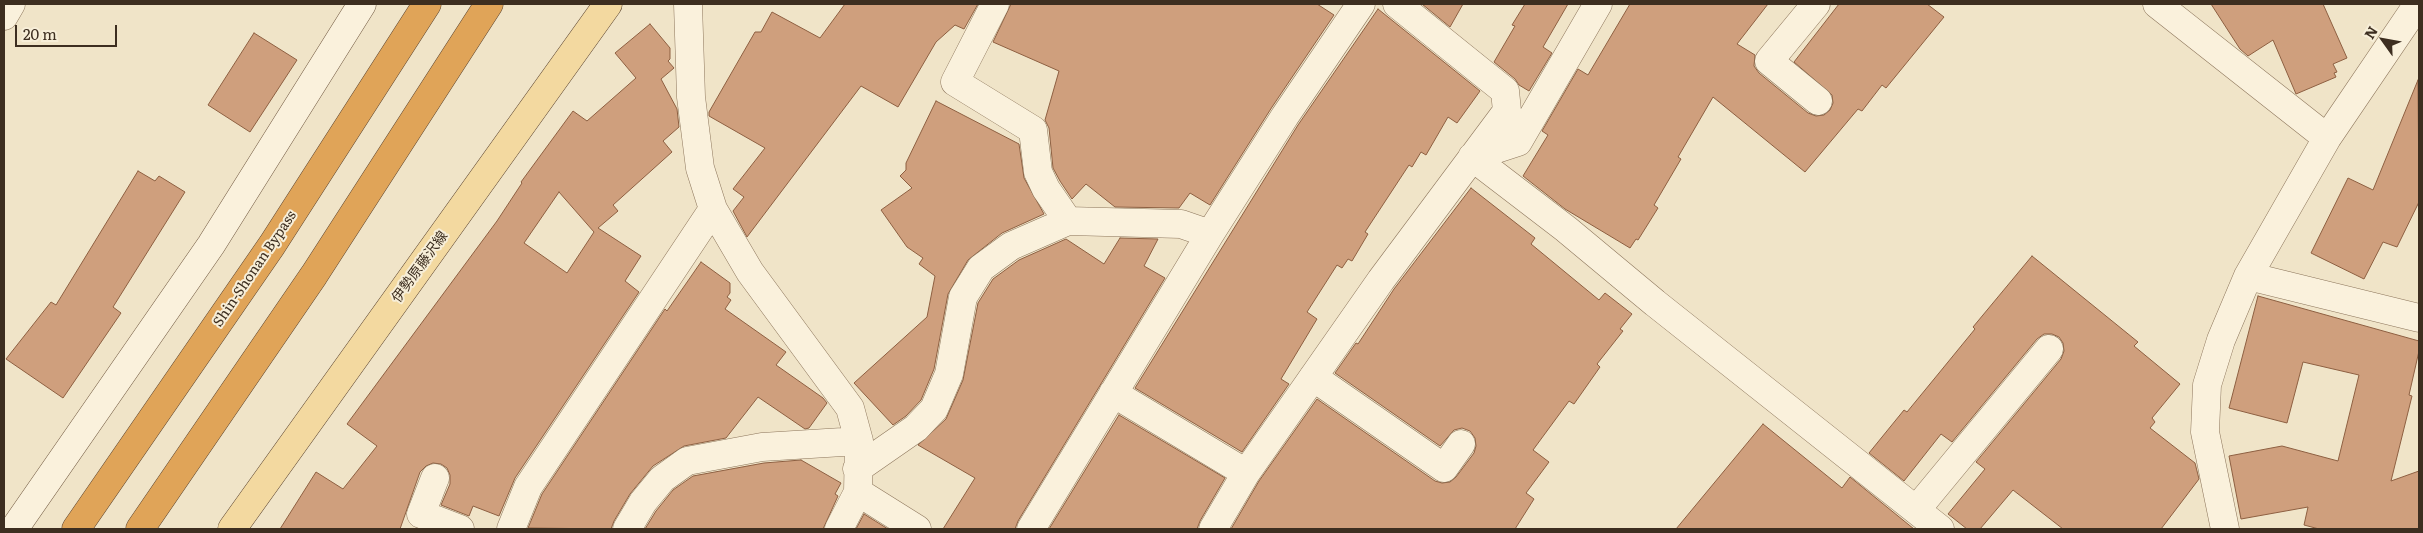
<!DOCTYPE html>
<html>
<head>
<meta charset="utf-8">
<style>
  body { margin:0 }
  #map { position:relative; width:2423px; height:533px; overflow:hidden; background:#f0e4c8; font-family:Literata,serif }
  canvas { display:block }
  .frame { position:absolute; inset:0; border:5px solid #3d2e20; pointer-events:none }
  .north { position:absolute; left:2358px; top:15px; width:50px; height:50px; -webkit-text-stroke:4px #f7eed8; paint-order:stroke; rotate:302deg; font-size:14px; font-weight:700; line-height:20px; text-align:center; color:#3d2e20 }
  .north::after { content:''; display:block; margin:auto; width:18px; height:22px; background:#3d2e20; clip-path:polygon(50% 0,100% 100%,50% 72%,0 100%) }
  .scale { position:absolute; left:15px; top:25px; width:102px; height:22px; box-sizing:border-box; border:2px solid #3d2e20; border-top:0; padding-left:6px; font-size:15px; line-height:18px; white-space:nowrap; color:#3d2e20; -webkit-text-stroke:4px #f7eed8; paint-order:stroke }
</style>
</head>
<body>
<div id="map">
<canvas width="2423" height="533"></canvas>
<div class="frame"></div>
<div class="north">N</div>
<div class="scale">20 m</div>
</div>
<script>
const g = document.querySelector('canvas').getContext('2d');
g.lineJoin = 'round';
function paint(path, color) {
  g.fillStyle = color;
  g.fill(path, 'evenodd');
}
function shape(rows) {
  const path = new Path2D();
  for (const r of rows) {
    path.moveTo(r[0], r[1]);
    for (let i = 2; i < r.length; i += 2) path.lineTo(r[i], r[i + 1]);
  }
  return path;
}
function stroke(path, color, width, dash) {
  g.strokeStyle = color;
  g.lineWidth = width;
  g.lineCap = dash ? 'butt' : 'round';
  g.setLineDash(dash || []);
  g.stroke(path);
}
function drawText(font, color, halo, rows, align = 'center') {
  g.font = font + ' Literata,"Noto Sans JP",serif';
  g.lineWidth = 4;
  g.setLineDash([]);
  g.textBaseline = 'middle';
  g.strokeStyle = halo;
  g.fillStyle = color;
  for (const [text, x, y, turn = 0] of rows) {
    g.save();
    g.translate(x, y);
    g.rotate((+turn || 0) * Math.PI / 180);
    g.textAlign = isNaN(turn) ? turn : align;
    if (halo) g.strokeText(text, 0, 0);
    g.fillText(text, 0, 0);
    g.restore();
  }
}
const building = shape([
  [845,4,978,4,964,29,955,25,936,42,898,107,861,86,747,237,733,211,744,197,733,189,765,148,709,116,709,112,755,32,761,32,772,12,820,38,845,4],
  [1011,4,1317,4,1334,15,1272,107,1210,205,1190,193,1179,208,1115,207,1086,184,1072,199,1060,181,1053,168,1049,128,1045,120,1059,71,993,42,1011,4],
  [1422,4,1463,4,1450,27,1422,4],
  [1525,4,1568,4,1543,47,1552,53,1529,91,1519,85,1515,79,1494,62,1515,26,1512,25,1525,4],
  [1630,4,1768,4,1737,44,1755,55,1754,66,1759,73,1808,113,1816,116,1824,115,1830,110,1833,103,1832,95,1794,62,1839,4,1927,4,1944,17,1886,88,1882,85,1862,111,1858,109,1805,172,1713,97,1678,157,1681,159,1654,205,1658,208,1638,240,1636,239,1630,248,1565,209,1523,176,1548,135,1542,131,1578,69,1588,75,1630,4],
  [2211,4,2323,4,2347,58,2333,64,2337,72,2334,73,2336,77,2296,94,2273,40,2248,56,2240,49,2211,4],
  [1378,9,1480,91,1457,123,1448,117,1426,155,1421,152,1412,167,1409,165,1365,232,1368,234,1352,261,1348,259,1342,268,1337,265,1307,312,1317,319,1281,379,1289,384,1242,452,1135,388,1298,125,1378,9],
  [650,24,670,48,670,59,668,61,674,68,661,79,677,109,679,127,663,141,672,152,613,205,618,211,598,228,641,256,625,281,639,292,515,478,499,516,473,506,469,516,441,505,450,484,450,475,447,468,441,464,433,463,426,466,420,472,400,529,280,529,316,472,343,489,377,446,347,424,497,221,522,183,521,182,573,111,587,121,636,78,615,53,650,24],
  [559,192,594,232,567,273,524,243,559,192],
  [254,33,297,60,250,132,208,105,254,33],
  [2418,80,2419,202,2397,247,2383,242,2364,279,2311,253,2348,178,2373,190,2418,80],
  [936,101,1019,144,1024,178,1044,214,1002,233,968,260,948,294,934,369,921,400,906,416,893,425,854,383,927,317,935,276,919,264,923,258,907,247,881,210,912,188,900,176,906,170,906,163,936,101],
  [138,171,155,181,159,176,185,192,113,307,121,313,63,398,6,359,51,302,56,305,138,171],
  [1471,188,1535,238,1531,244,1599,300,1605,293,1632,314,1620,329,1623,331,1597,364,1600,367,1574,404,1569,401,1533,450,1549,462,1526,493,1534,499,1515,529,1231,529,1259,481,1317,399,1435,481,1442,483,1450,482,1456,477,1474,453,1476,446,1475,438,1470,431,1462,428,1454,430,1440,446,1335,373,1356,343,1358,344,1394,289,1471,188],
  [1120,238,1158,239,1144,266,1165,278,1018,521,1015,529,943,529,975,478,918,445,946,419,963,380,978,303,993,279,1019,260,1066,239,1104,264,1120,238],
  [2032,256,2138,342,2134,346,2180,384,2152,418,2155,422,2150,428,2195,463,2199,479,2161,529,2063,529,2013,490,1980,529,1967,529,1948,514,1985,469,1976,462,2061,359,2064,351,2063,343,2059,337,2052,334,2044,334,2037,339,1952,442,1941,434,1904,481,1869,453,1904,410,1907,412,1939,373,1975,329,1973,327,2032,256],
  [701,262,730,283,730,293,727,297,731,300,725,309,786,352,776,365,823,398,827,403,809,428,805,429,758,397,726,438,684,446,653,466,630,494,614,521,611,529,528,528,542,494,665,309,667,311,701,262],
  [2258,296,2419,341,2419,351,2409,395,2412,396,2391,481,2419,471,2419,529,2319,529,2304,525,2308,507,2241,519,2229,456,2282,446,2338,461,2359,375,2303,362,2287,423,2229,408,2258,296],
  [1119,415,1225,478,1200,521,1197,529,1049,529,1119,415],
  [1763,424,1842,488,1850,477,1914,529,1676,529,1763,424],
  [801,460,841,483,835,494,838,496,823,529,645,529,656,511,673,490,693,476,764,463,801,460],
  [864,514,888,529,856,529,864,514]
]);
paint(building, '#cf9f7d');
stroke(building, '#8d5f41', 1);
const street = shape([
  [688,4,691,97,700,168,713,209,750,272,850,408,859,441,858,492,839,529],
  [995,4,955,82,1033,130,1038,172,1046,189,1068,221],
  [1816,4,1769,61,1818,101],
  [2157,4,2327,138],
  [4,16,11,4],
  [1472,157,1566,229,1655,303,1940,529],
  [1472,157,1518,142,1598,4],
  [2248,276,2419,318],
  [1313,377,1444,468,1461,444],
  [1113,393,1246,473],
  [857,469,916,428,934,409,949,374,963,297,981,268,1011,246,1068,221,1181,224,1210,234],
  [435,478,421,514,460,529],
  [858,492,917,529],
  [1916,510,2049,349],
  [511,529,528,487,713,209],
  [627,529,643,502,662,479,687,461,762,447,859,441],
  [1031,529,1210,234,1285,116,1361,4],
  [1213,529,1246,473,1381,280,1507,111,1505,91,1397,4],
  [2225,529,2205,432,2207,385,2221,340,2248,276,2327,138,2418,4]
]);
const secondary = shape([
  [14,529,211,245,362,4]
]);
const primary = shape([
  [232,529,608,4]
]);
const highway = shape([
  [76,529,272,245,427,4],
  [140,529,314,275,489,4]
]);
stroke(street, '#8d765c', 29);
stroke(secondary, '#6f573f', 29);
stroke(primary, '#5b4430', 29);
stroke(highway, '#5b4430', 29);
stroke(street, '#faf1dc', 28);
stroke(secondary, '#faf1dc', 28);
stroke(primary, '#f3d9a0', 28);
stroke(highway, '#e0a458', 28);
drawText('14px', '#3d2e20', '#f7eed8', [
  ["伊勢原藤沢線",420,267,-54],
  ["Shin-Shonan Bypass",255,269,-56]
]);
</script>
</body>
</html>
